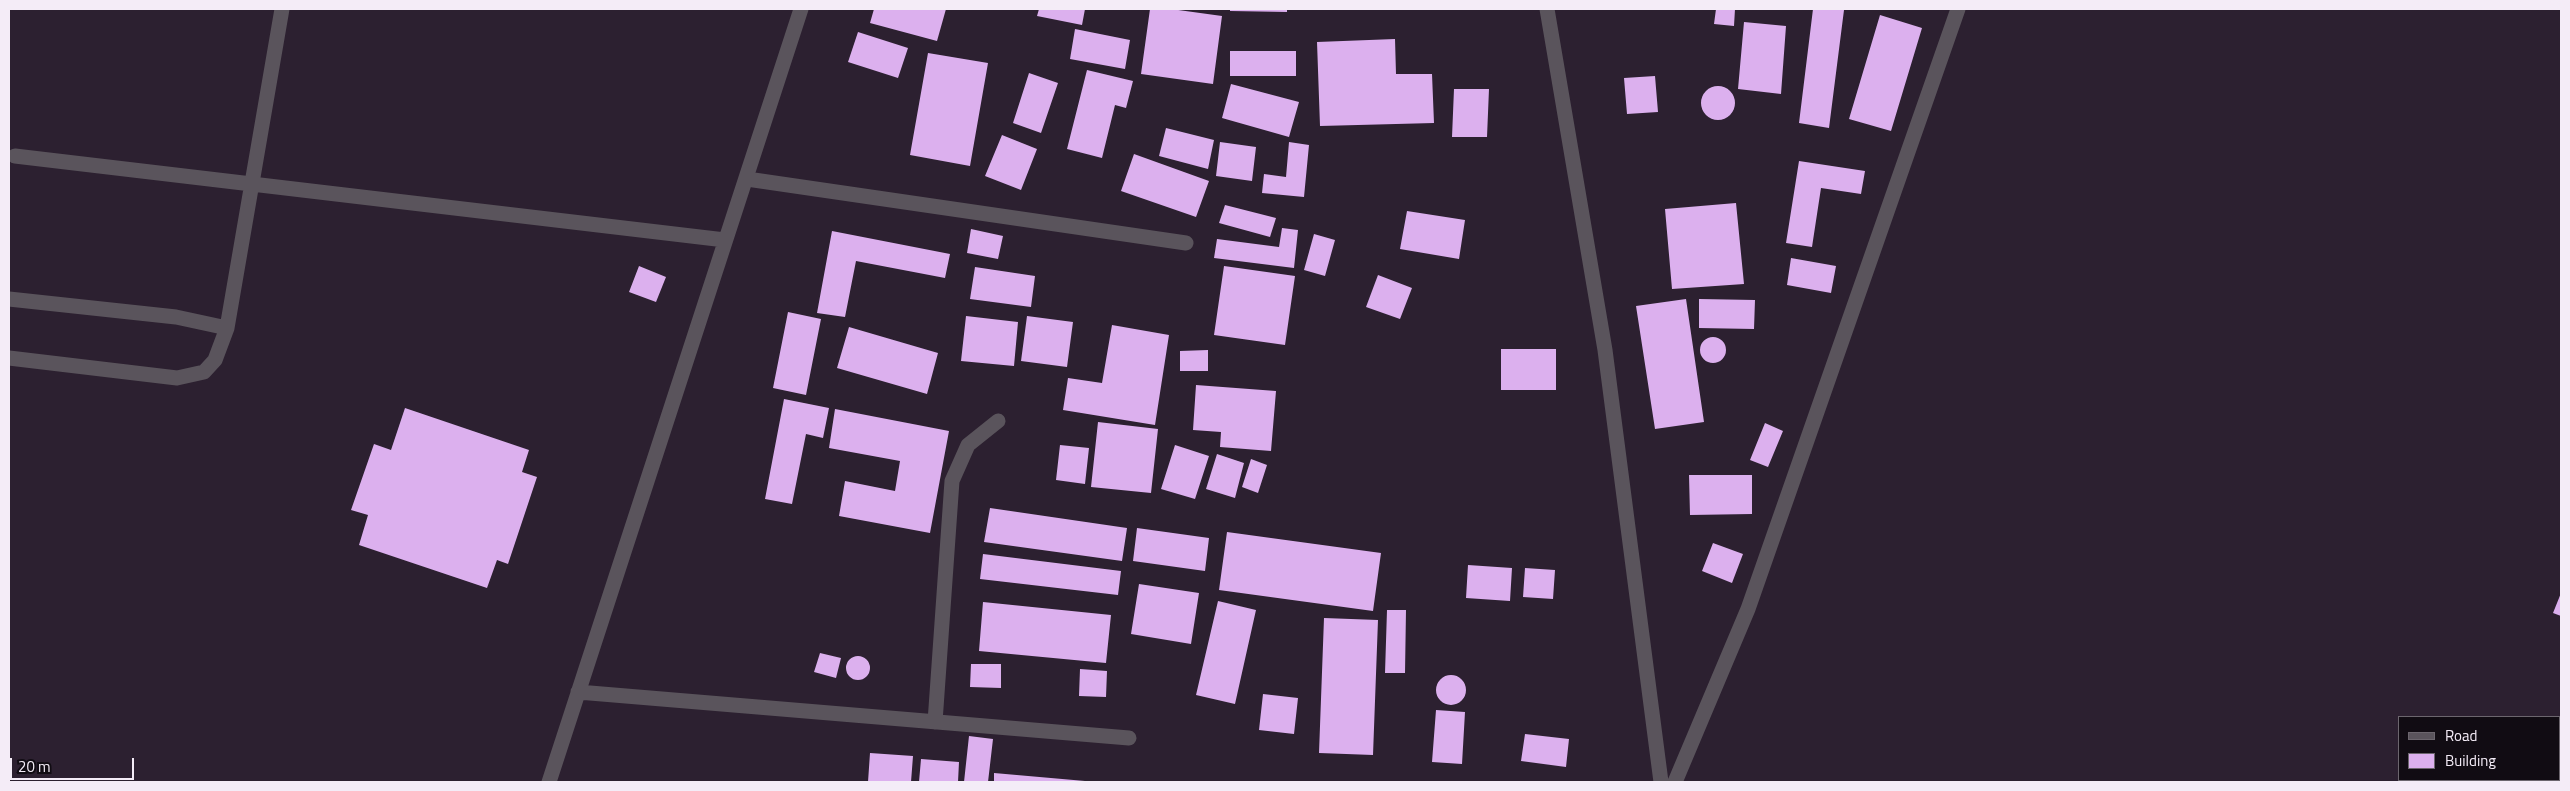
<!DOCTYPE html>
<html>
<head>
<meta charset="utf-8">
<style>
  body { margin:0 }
  #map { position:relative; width:2570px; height:791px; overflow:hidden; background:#2c2030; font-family:"Titillium Web",sans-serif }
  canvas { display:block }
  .frame { position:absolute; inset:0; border:10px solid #f4ecf7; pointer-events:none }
  .legend { position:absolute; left:2398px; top:716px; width:162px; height:65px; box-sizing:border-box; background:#110c13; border:1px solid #6c666e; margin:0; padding:6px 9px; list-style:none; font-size:15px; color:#f4ecf7 }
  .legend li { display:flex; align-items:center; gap:10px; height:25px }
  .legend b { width:25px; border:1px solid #6c666e }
  .scale { position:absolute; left:10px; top:758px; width:124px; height:22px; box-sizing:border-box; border:2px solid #f4ecf7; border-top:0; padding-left:6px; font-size:15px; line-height:18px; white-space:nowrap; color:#f4ecf7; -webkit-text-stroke:4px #110c13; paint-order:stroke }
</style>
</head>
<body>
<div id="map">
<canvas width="2570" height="791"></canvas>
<div class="frame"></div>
<ul class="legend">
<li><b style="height:6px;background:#5a545c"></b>Road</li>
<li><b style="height:14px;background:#dcb0ee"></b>Building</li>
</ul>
<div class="scale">20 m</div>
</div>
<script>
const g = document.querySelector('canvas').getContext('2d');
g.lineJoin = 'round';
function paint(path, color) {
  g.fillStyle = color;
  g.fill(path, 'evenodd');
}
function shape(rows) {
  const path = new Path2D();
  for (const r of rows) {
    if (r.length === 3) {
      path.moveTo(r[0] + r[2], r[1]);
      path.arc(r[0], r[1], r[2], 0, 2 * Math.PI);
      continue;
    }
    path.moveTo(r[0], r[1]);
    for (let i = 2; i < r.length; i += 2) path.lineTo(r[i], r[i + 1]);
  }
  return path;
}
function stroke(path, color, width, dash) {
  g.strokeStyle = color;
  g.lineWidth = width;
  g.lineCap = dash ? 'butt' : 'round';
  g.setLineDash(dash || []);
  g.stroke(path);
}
paint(shape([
  [874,9,946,9,937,41,870,23],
  [1039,9,1085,9,1082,25,1037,16],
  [1150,9,1171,9,1222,16,1213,84,1141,74],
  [1230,9,1287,9,1287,12,1230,11],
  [1716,9,1735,9,1734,26,1714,24],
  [1813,9,1844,10,1829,128,1799,123],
  [1880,15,1922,28,1891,131,1849,119],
  [1744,22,1786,26,1781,94,1738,89],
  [1075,29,1130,40,1125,69,1070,59],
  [858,32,908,48,898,78,848,62],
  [1395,39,1396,74,1432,74,1434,123,1320,126,1317,42],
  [1230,51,1296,51,1296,76,1230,76],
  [928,53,988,63,970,166,910,155],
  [1087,70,1133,81,1126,108,1115,105,1102,158,1067,149],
  [1029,73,1058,83,1041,133,1013,123],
  [1655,76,1658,112,1627,114,1624,78],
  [1231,84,1299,102,1289,137,1222,118],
  [1718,103,17],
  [1454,89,1489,89,1487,137,1452,137],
  [1166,128,1214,140,1208,169,1159,156],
  [1002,135,1037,149,1021,190,985,176],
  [1220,142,1256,147,1252,181,1216,176],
  [1289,142,1309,145,1304,197,1262,193,1264,174,1286,177],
  [1134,154,1209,181,1196,217,1121,191],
  [1799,161,1865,171,1861,194,1821,188,1812,247,1786,243],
  [1736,203,1744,284,1672,289,1665,209],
  [1225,205,1276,218,1270,237,1219,223],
  [1407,211,1465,220,1459,259,1400,249],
  [1282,228,1298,230,1294,268,1214,258,1217,239,1279,247],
  [971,229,1003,236,998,259,967,253],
  [832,231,950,254,945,278,856,261,845,317,817,313],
  [1314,234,1335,240,1325,276,1304,270],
  [1791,258,1836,266,1831,293,1787,285],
  [639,266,666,277,656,302,629,292],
  [1224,266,1295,276,1285,345,1214,335],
  [975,267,1035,276,1031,307,970,299],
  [1378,275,1412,288,1400,319,1366,307],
  [1686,299,1704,422,1655,429,1636,306],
  [1699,299,1755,300,1754,329,1699,328],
  [788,312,821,319,806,395,773,388],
  [966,316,1018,322,1014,366,961,361],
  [1027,316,1073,322,1067,367,1021,361],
  [1112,325,1169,335,1155,425,1063,410,1068,378,1102,383],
  [849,327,938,353,927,394,837,368],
  [1713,350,13],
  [1501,349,1556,349,1556,390,1501,390],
  [1208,350,1208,371,1180,371,1180,351],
  [1196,385,1276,391,1271,451,1220,447,1221,432,1193,430],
  [784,399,829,408,823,438,806,434,792,504,765,499],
  [405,408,529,450,522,472,537,477,508,564,497,560,487,588,359,545,368,515,351,510,374,444,391,450],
  [835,409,949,431,930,533,839,516,845,481,895,491,900,461,829,448],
  [1098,422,1158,429,1151,493,1091,487],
  [1765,423,1783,431,1768,467,1750,460],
  [1060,445,1089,448,1085,484,1056,480],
  [1175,445,1209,456,1195,499,1161,489],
  [1217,454,1244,463,1235,498,1206,489],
  [1251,459,1267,465,1258,493,1242,487],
  [1689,475,1752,475,1752,514,1690,515],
  [990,508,1127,528,1122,561,984,542],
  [1137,528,1209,538,1205,571,1133,561],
  [1227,532,1381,553,1373,611,1219,590],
  [1713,543,1743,554,1732,583,1702,571],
  [983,554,1121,571,1118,595,980,579],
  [1468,565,1512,568,1510,601,1466,598],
  [1525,568,1555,570,1553,599,1523,597],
  [1139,584,1199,593,1191,644,1131,634],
  [2561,593,2561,616,2553,613],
  [1218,601,1256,610,1235,704,1196,695],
  [983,602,1111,615,1106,663,979,651],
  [1387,610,1406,610,1405,673,1385,673],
  [1324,618,1378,620,1373,755,1319,753],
  [820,653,841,658,836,678,814,672],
  [858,668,12],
  [971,664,1001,664,1001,688,970,687],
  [1080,669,1107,671,1106,697,1079,696],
  [1451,690,15],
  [1263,694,1298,698,1294,734,1259,730],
  [1436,710,1465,712,1462,764,1432,762],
  [1525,734,1569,739,1566,767,1521,761],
  [969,736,993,739,988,782,964,782],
  [870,753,913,756,911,782,868,782],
  [921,759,959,762,958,782,919,782],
  [994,773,1085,781,1085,782,994,782]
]), '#dcb0ee');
stroke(shape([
  [1547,9,1605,350,1661,782],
  [15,156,725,240],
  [747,179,1186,243],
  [9,299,176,317,227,328],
  [9,358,177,378,204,372,215,360,227,328,282,9],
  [578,692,1129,738],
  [935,722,952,481,968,445,998,421],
  [549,782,801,9],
  [1675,782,1748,609,1958,9]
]), '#5a545c', 15);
</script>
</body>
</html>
